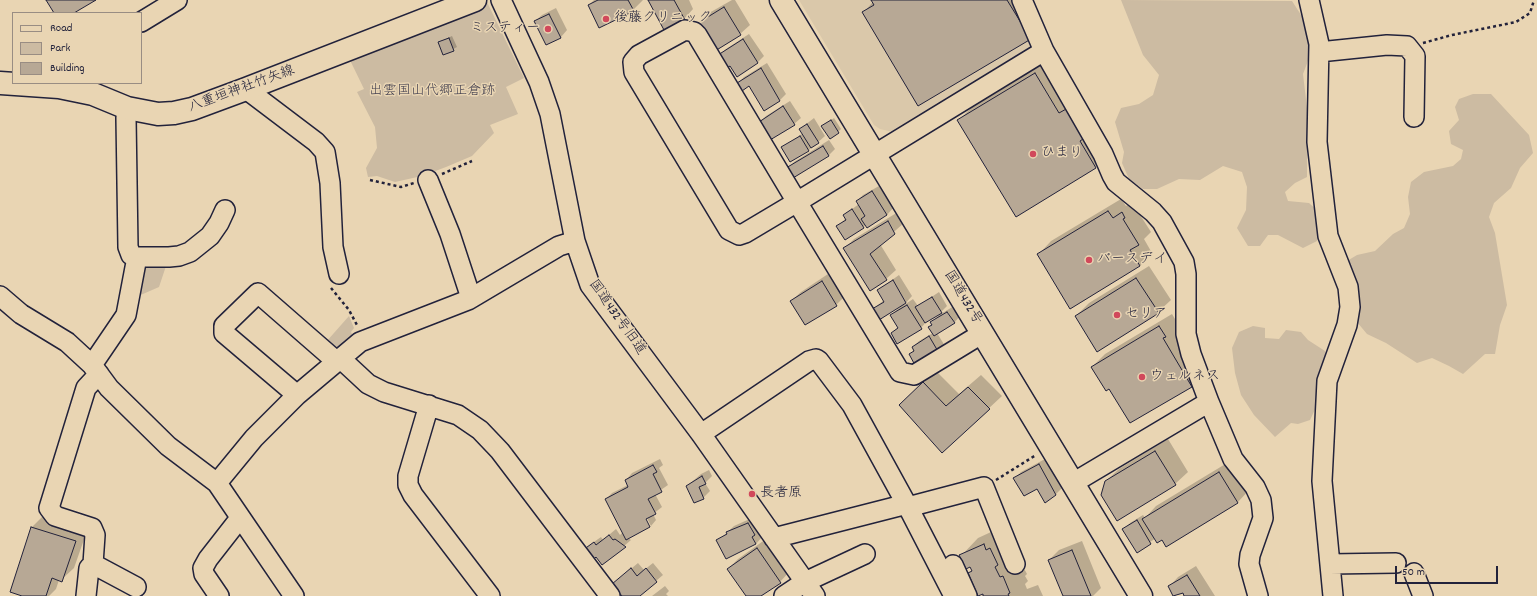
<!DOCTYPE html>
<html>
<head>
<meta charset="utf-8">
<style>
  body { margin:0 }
  #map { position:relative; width:1537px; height:596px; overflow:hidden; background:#e9d5b3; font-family:Dekko,sans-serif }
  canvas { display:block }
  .legend { position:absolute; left:12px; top:12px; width:130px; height:72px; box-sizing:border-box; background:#e9d5b3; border:1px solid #998d83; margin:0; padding:5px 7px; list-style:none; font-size:12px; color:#22223b }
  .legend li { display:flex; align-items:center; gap:8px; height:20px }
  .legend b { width:20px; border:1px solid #998d83 }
  .scale { position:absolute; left:1395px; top:566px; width:103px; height:18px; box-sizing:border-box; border:2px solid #22223b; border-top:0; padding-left:5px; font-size:12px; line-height:14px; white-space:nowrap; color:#22223b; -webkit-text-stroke:3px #e9d5b3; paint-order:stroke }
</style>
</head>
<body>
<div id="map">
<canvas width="1537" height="596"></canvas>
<ul class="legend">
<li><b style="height:5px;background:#e9d5b3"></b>Road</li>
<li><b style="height:11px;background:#ccbba2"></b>Park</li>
<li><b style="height:11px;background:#b7a895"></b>Building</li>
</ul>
<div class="scale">50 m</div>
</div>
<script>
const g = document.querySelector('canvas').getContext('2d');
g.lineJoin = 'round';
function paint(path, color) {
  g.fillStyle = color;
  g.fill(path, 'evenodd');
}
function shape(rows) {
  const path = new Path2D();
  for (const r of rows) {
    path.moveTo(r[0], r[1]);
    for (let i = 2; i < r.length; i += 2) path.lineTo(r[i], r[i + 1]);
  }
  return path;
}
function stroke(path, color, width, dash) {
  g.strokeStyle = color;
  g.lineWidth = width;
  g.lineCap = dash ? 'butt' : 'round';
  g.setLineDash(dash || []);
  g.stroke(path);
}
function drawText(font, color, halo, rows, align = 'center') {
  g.font = font + ' Dekko,"Klee One",sans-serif';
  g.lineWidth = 3;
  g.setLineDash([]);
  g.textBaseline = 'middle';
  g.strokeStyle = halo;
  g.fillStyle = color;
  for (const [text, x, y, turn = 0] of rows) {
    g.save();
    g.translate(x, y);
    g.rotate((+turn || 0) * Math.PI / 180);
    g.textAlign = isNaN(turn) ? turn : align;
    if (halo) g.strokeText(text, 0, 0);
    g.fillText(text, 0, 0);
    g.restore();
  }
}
paint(shape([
  [799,0,1015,0,1036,46,893,132,880,129,874,125]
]), '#dac8aa');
paint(shape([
  [486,0,524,78,506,87,518,114,490,125,494,133,472,156,446,167,422,176,395,182,377,176,368,177,366,168,377,148,375,127,357,92,364,89,348,56],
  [1121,0,1292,1,1303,18,1309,34,1311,53,1303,74,1307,108,1307,177,1295,183,1285,192,1288,201,1309,203,1320,213,1317,241,1303,248,1278,235,1268,235,1260,246,1248,246,1237,228,1246,210,1247,187,1242,172,1223,166,1200,180,1179,179,1157,189,1143,189,1129,179,1122,163,1124,152,1115,122,1121,108,1139,104,1153,95,1159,75,1143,55],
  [1473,94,1491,94,1529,135,1533,153,1520,168,1511,188,1494,203,1489,217,1495,233,1507,305,1500,325,1495,354,1485,354,1463,374,1449,366,1432,358,1417,363,1386,343,1367,334,1357,322,1347,261,1357,255,1375,251,1393,234,1404,228,1410,214,1408,197,1411,182,1424,172,1453,166,1461,159,1463,150,1451,144,1449,131,1459,120,1455,107,1459,99],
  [142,266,166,266,159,287,136,297],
  [349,316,354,328,351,332,353,336,340,349,332,347,326,342],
  [1253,326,1265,328,1265,338,1279,339,1286,330,1301,332,1308,340,1325,351,1327,358,1319,401,1310,420,1298,424,1291,423,1275,437,1254,415,1241,395,1235,373,1232,348,1239,332]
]), '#ccbba2');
paint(shape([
  [594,0,643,0,633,10,589,5],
  [649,0,689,0,693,9,684,19],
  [732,0,735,0,750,25,740,34,700,23,709,13],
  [872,0,1027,0,1042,26,918,105,863,13,873,2],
  [556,8,567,30,561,37,546,44,535,21,542,15],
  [749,34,764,56,757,63,730,64,719,55,726,49],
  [452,36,457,47,444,54,439,42],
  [1048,61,1080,96,1097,124,1093,129,1108,155,1096,167,1016,215,958,121,971,108],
  [767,63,786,94,780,100,764,110,750,85,738,83,744,77],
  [790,101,801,118,794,124,760,122,766,116],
  [814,118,825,136,809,150,791,161,783,148,803,133,800,129],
  [834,118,841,129,838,132,826,124],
  [829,140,835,149,829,155,793,177,788,168,794,162],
  [879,186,893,208,887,215,867,227,866,225,863,227,838,226,846,218,844,215,859,204,857,201,863,195],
  [1121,199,1126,206,1135,200,1135,207,1151,232,1144,239,1152,253,1140,266,1039,254,1051,241],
  [898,212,904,223,880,244,896,270,886,279,845,248,854,239],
  [1149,266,1171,300,1158,312,1076,316,1089,303],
  [831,272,846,295,836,305,806,324,791,301,801,292],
  [899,275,912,296,904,305,913,299,918,306,939,292,947,306,940,313,927,321,921,328,898,343,892,333,898,327,891,315,901,306,873,309,884,300,878,290],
  [954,306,960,316,954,323,937,333,945,346,939,352,910,354,915,350,913,347,919,341,933,333,932,322,939,315],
  [1172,314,1178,324,1175,326,1204,373,1191,386,1130,422,1110,387,1092,367,1105,354],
  [936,371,959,394,981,375,1002,396,942,452,913,392],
  [1168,439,1188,472,1175,484,1106,481,1119,469],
  [660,459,663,465,659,468,668,485,655,494,662,507,653,514,656,520,651,526,645,514,643,515,648,526,651,526,628,538,631,540,603,564,591,544,601,537,603,540,616,529,620,535,623,532,606,499,612,493,628,485,626,480,632,473],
  [1045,459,1062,488,1056,494,1014,479,1021,472],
  [1232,460,1250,489,1238,502,1167,545,1163,539,1156,538,1137,551,1124,529,1130,523,1143,515,1145,518,1156,506],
  [709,470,712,476,705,483,710,491,703,498,687,486,701,474],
  [44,515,88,528,74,568,61,580,59,580,56,589,49,596,25,596,11,592,32,527],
  [754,517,762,537,756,544,718,541,734,526],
  [1002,527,1027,574,1025,576,1028,581,1025,584,1027,589,1038,585,1043,596,984,596,969,574,972,570,970,565,961,556,978,538],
  [766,539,789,572,780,582,759,596,747,596,728,569,738,559],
  [1082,541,1101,588,1093,596,1064,596,1049,560,1059,550],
  [638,563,644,570,653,563,663,575,638,596,623,596,620,578],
  [1196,566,1215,596,1186,596,1183,591,1175,596,1169,587,1178,577],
  [665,586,669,591,666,594,668,596,652,596]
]), '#0003');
const building = shape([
  [46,0,96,0,74,13,54,13,46,0],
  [598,0,628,0,634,11,599,28,588,5,598,0],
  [648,0,674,0,685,20,664,30,648,0],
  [871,0,1007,0,1031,39,918,106,862,12,874,5,871,0],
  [724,7,741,35,715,51,698,23,724,7],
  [549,14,561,38,546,45,534,21,549,14],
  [449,38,454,51,443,55,438,42,449,38],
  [743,39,758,63,737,77,730,66,727,68,718,55,743,39],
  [761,68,780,101,764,111,749,86,742,91,737,83,761,68],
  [1035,73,1059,113,1068,108,1086,137,1080,141,1096,168,1016,217,957,120,1035,73],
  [783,106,795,125,770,140,759,122,783,106],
  [831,120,839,133,830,139,821,126,831,120],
  [807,124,819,143,811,148,799,129,807,124],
  [800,136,809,151,790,162,781,147,800,136],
  [823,146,829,156,793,178,786,168,823,146],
  [872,191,887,215,867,228,861,219,865,216,856,201,872,191],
  [852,209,864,228,845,240,836,226,846,220,843,215,852,209],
  [1108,211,1113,218,1122,212,1125,218,1123,219,1139,245,1130,250,1140,266,1070,309,1037,254,1108,211],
  [888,221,895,234,870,254,887,280,870,291,843,248,888,221],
  [1136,278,1159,313,1097,352,1075,316,1136,278],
  [893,280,906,303,879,320,872,309,884,302,877,290,893,280],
  [822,281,837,306,805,325,790,301,822,281],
  [932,297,942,313,925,323,915,307,932,297],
  [907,305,922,329,897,344,891,333,898,328,890,315,907,305],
  [947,312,955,323,934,336,928,327,932,325,930,322,947,312],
  [1159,326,1166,337,1163,338,1192,387,1130,423,1109,389,1106,391,1091,367,1159,326],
  [929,336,939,353,916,367,909,354,914,351,912,347,929,336],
  [923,382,946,406,968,387,990,409,942,453,899,405,923,382],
  [1155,451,1176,485,1117,521,1101,495,1105,481,1155,451],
  [1039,464,1056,495,1045,503,1037,489,1024,496,1013,478,1039,464],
  [653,465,657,472,653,474,662,492,648,499,656,514,646,519,650,527,626,540,605,499,628,487,625,480,653,465],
  [1219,472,1238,503,1166,547,1162,540,1157,543,1142,519,1219,472],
  [702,476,706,484,699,487,704,499,694,503,686,486,702,476],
  [1137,520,1151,544,1137,553,1122,529,1137,520],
  [748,523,755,535,752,537,756,544,726,559,716,540,727,534,726,532,748,523],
  [31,527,76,541,62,582,52,578,46,596,22,596,10,592,31,527],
  [609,535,613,540,615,539,626,547,602,565,596,557,592,561,583,550,594,542,596,545,609,535],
  [984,544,986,550,990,548,998,565,995,567,1000,577,1003,576,1010,593,1008,594,1009,596,983,596,983,594,978,596,968,573,972,571,970,567,966,569,959,555,984,544],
  [757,548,781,583,761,596,746,596,727,569,757,548],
  [1072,550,1091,596,1063,596,1048,560,1072,550],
  [631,568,637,576,646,568,657,582,640,596,622,596,612,584,631,568],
  [1187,575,1200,596,1184,596,1183,593,1173,596,1168,586,1187,575]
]);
paint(building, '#b7a895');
stroke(building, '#22223b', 1);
const minor = shape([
  [501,0,539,82,550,114,575,241,590,285,701,434,815,596],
  [1022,0,1044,51,1103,154,1112,175,1116,182,1153,212,1162,222,1184,262,1186,274,1186,334,1191,354,1209,402,1073,483],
  [1309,0,1319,44,1317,142,1328,236,1348,287,1350,307,1347,325,1327,381,1322,481,1333,596],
  [141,22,177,0],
  [1319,52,1387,45,1407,46,1415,56,1414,117],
  [246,89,316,142,325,152,330,183,333,247,339,274],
  [127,108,126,118,128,247,131,255,137,257,169,257,179,256,190,252,210,236,219,223,225,210],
  [428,180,450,234,471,298],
  [0,296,21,314,67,342,92,365,109,388,168,446,217,483,294,596],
  [983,333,914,375,900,372,797,202,697,35,694,32,685,30,639,55,633,62,634,72,729,230,739,235,745,233,797,202,1044,51],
  [340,358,368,384,384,392,458,415,480,430,500,451,610,596],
  [92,365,126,315,137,257],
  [99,374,86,388,49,508,55,516,92,528,95,535,93,564,136,587],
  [297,395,224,333,224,326,258,293,336,361],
  [1209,402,1233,459,1255,487,1261,500,1263,518,1250,555,1249,564,1258,596],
  [429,405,408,476,408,485,413,495,490,596],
  [701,434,809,361,816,359,819,361,852,405,908,507],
  [217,483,254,438,297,395,360,342,468,300,559,246,575,241],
  [774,538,907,504],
  [1330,564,1396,563],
  [953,565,967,596],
  [1414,573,1423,596],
  [86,596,89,568,93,564],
  [219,596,204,574,203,568,208,559,240,518],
  [784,596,805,582,865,554],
  [954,596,908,507,984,487,1015,564]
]);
const major = shape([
  [0,83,59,87,93,94,127,108,158,114,174,113,192,109,246,89,475,0]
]);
const highway = shape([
  [781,0,1141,596]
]);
stroke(minor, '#22223b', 22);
stroke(major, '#22223b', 25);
stroke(highway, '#22223b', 25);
stroke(shape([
  [1423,43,1452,35,1516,22,1530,13,1534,0],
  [442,174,472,161],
  [370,180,401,187,414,183],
  [331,288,349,310,358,327],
  [996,480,1036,455]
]), '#22223b', 2.5, [3, 3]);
stroke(minor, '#e9d5b3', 19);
stroke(major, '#e9d5b3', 22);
stroke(highway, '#e9d5b3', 22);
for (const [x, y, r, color] of [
  [606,19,4,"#d1495b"],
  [548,29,4,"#d1495b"],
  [1033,154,4,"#d1495b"],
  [1089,260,4,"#d1495b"],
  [1117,315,4,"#d1495b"],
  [1142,377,4,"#d1495b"],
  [752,494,4,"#d1495b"]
]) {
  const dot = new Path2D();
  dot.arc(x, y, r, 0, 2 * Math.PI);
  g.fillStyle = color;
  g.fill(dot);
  stroke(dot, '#e9d5b3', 1.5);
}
drawText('14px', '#22223b', '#e9d5b3', [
  ["後藤クリニック",614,19],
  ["ミスティー",540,29,"right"],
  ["ひまり",1041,154],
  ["バースデイ",1097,260],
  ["セリア",1125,315],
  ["ウェルネス",1150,377],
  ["長者原",760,494]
], 'left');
drawText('14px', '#22223b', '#e9d5b3', [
  ["八重垣神社竹矢線",242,90,-20],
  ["国道432号",962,298,59],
  ["国道432号旧道",616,318,55]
]);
drawText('14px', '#444150', '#e9d5b3', [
  ["出雲国山代郷正倉跡",432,92]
]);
</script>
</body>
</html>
